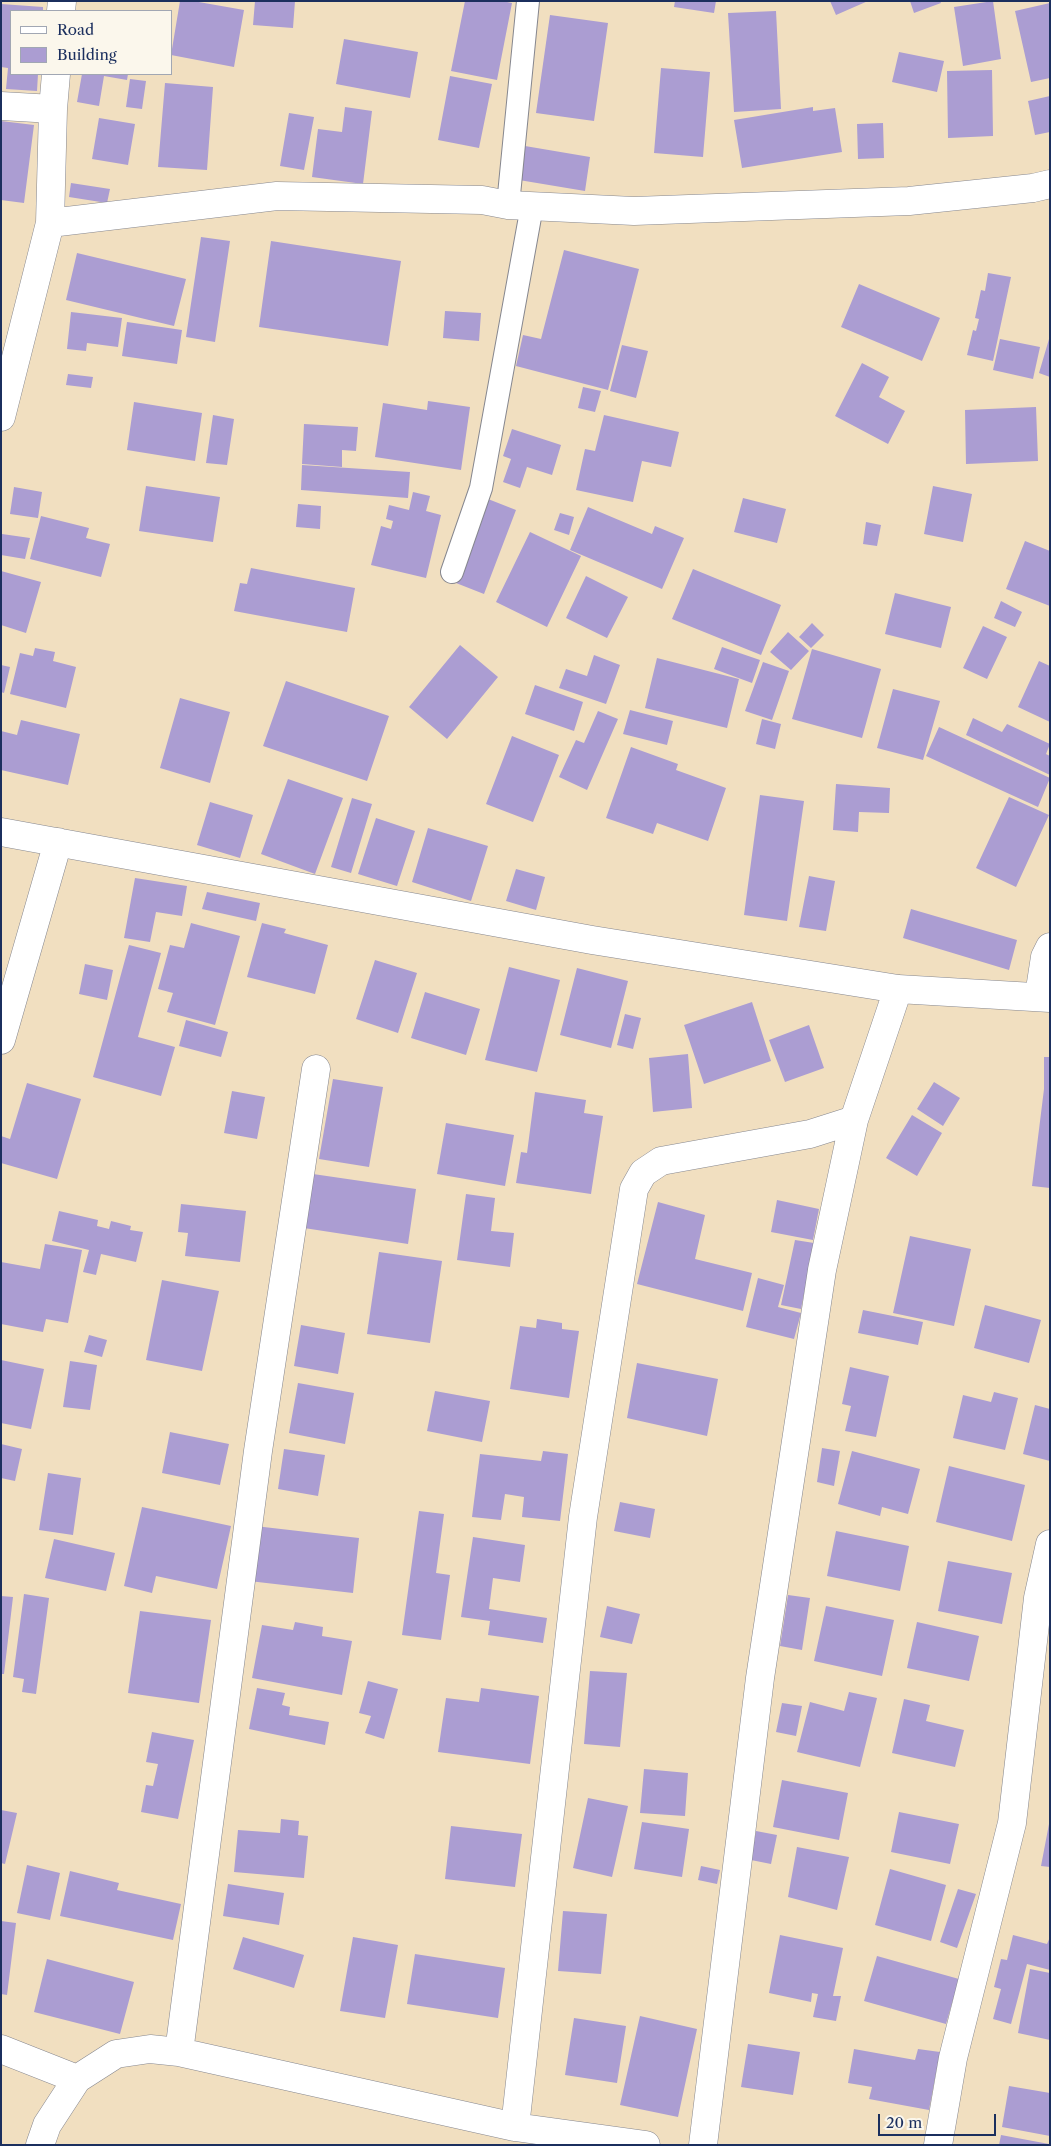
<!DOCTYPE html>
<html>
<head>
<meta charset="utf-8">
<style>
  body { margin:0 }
  #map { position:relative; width:1051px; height:2146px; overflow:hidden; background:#f1dfc0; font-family:"Libre Caslon Text",serif }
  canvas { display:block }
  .frame { position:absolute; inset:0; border:2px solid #1b2f5e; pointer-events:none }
  .legend { position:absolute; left:10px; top:10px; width:162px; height:65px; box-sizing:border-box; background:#fbf7ec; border:1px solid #a1a7b3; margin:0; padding:6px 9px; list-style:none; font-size:15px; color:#1b2f5e }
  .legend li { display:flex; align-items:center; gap:10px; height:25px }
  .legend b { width:25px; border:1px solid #a1a7b3 }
  .scale { position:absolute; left:878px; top:2114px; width:118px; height:22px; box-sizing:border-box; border:2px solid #1b2f5e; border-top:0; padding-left:6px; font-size:15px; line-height:18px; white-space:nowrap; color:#1b2f5e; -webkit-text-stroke:4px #fbf7ec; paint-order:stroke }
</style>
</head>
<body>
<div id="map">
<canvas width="1051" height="2146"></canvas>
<div class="frame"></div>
<ul class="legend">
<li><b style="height:6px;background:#fff"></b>Road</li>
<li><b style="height:14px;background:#ab9dd2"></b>Building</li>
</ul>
<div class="scale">20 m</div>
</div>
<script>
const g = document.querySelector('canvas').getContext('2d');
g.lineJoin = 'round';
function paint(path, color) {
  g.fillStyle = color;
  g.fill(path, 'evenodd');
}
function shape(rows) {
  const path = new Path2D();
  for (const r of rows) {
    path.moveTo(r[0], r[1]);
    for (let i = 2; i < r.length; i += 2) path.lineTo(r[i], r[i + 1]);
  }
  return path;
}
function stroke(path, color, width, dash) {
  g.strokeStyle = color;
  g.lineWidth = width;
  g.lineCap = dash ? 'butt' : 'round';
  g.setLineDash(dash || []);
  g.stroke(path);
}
paint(shape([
  [180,1,193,1,244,10,234,67,171,55],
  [255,1,295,1,293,28,253,25],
  [465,1,502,1,512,3,497,80,451,71],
  [675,1,716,1,714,13,674,7],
  [830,1,868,1,836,15],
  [910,1,940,1,941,3,914,13],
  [993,1,1001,59,963,66,954,7],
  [1050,3,1050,78,1031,82,1015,11],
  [1,4,43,7,43,11,11,11,11,74,38,74,37,91,6,89,8,68,1,67],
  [776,11,781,109,734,112,728,13],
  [550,15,608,23,594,121,536,113],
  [344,39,418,52,410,98,336,84],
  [899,52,944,61,937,92,892,82],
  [661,68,710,72,703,157,654,153],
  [992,70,993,136,948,138,947,71],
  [82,74,128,74,127,80,104,76,99,106,77,102],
  [450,76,492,84,479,148,438,140],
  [130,79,146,81,142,109,126,107],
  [165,83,213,87,207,170,158,167],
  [1050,96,1050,132,1035,135,1028,101],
  [345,107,372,111,363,184,312,177,318,129,342,132],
  [813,107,813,111,835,108,842,152,742,168,734,120],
  [289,113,314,117,304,170,280,166],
  [99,118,135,124,128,165,92,159],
  [1,121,34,125,24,203,1,200],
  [883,123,884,158,858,159,857,124],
  [525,146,590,157,585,191,519,180],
  [71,183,110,189,107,203,69,197],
  [201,237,230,241,215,342,186,337],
  [271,241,401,261,388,346,259,327],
  [564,250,639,269,608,390,516,366,523,335,541,339],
  [77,253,186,279,174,326,66,300],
  [988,273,1011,277,993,361,967,355,973,330,976,331,979,319,975,318,981,290,985,291],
  [859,284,940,318,922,361,841,327],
  [445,311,481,313,479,341,443,338],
  [71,312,122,318,118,347,87,343,86,351,67,349],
  [127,322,182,330,177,364,122,356],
  [1000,339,1040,347,1033,379,993,370],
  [1049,339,1050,339,1050,377,1039,373],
  [622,345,648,351,636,398,610,391],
  [862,363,889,377,879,397,905,411,888,444,835,416],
  [68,374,93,377,91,388,66,385],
  [583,387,601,391,595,412,578,408],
  [428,401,470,407,461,470,375,457,383,403,427,410],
  [134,402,202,413,195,461,127,450],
  [1036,407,1038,461,966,464,965,410],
  [213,415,234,419,227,465,206,463],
  [604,415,679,432,671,467,642,461,633,502,576,490,585,449,595,451],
  [304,424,358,427,356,451,342,450,342,467,302,464],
  [512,429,561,445,552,475,527,467,520,488,503,482,511,459,503,456],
  [302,465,410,472,408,498,301,490],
  [146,486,220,497,213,542,139,531],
  [933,486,972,494,963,542,924,534],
  [14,487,42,492,38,518,10,514],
  [413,492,430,496,426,511,441,515,426,578,371,565,381,526,391,529,393,521,386,519,389,505,409,510],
  [743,498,786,509,777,543,734,532],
  [488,499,516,510,484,594,456,583],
  [298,504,321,506,320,529,296,527],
  [588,507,652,534,655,526,684,538,662,589,570,550],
  [560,513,574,517,569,535,554,530],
  [41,516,89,528,86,538,110,544,101,577,30,559],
  [866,522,881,525,877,546,863,544],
  [530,532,581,556,547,627,496,602],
  [2,534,30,538,25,559,1,555],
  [1025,541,1050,551,1050,606,1006,589],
  [251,568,355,588,347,632,234,611,240,583,247,584],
  [693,569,781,605,761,655,672,619],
  [1,571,41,582,26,633,1,625],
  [586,576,628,597,607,638,566,618],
  [895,593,951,607,941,648,885,634],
  [1001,601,1022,612,1015,627,994,618],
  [812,623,824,635,811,648,799,637],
  [983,626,1007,637,987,679,963,668],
  [788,632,809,651,791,670,770,652],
  [460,645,498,677,447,739,409,707],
  [722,647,760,660,752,683,714,669],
  [35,648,55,652,53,661,76,667,66,708,10,694,20,653,33,656],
  [812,649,881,669,862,738,792,719],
  [594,655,620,665,606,704,559,688,566,669,587,676],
  [657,658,739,679,727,728,645,708],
  [1039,661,1050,666,1050,722,1018,707],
  [763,662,789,671,772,720,745,711],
  [1,665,10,667,4,693,1,692],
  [286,681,389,716,367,781,263,746],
  [535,685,583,702,574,731,525,714],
  [893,689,940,701,923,760,877,748],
  [180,698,230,712,210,783,160,768],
  [630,710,673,721,667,745,623,734],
  [598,711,618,719,587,790,559,777,576,740,584,743],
  [973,718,1002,732,1007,724,1050,744,1046,754,1050,756,1050,775,966,735],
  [762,719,781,724,775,749,756,744],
  [21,720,80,734,68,785,1,770,1,731,17,735],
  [939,727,1050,778,1038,807,926,756],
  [512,736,559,755,533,822,486,804],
  [631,747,678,764,676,770,726,788,708,841,657,823,653,834,606,818],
  [288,779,343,798,315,874,261,854],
  [836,784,890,788,889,813,859,812,858,832,833,830],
  [760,795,804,801,787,921,744,915],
  [1009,797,1049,815,1016,887,976,868],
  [352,798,372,804,351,873,331,867],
  [210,802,253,815,240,858,197,845],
  [376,818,415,831,397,886,358,874],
  [428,828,488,846,471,901,412,882],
  [516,869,545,877,536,910,506,901],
  [809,876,835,881,826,931,799,927],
  [135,878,187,886,182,916,156,912,150,942,124,938],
  [207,892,260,903,256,921,202,909],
  [911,909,1017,940,1009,970,903,938],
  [191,923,240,936,215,1025,167,1012,173,993,158,989,170,945,184,948],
  [262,923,286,929,284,933,328,945,315,994,247,977],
  [129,945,161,953,138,1037,175,1047,161,1096,93,1077],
  [375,960,417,973,398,1033,356,1019],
  [85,964,113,970,107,1000,79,994],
  [509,967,560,980,537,1072,485,1060],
  [577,968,628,981,611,1048,560,1035],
  [425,992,480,1009,466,1055,411,1038],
  [752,1002,771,1061,704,1084,684,1025],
  [625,1014,641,1018,633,1049,617,1045],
  [186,1020,228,1032,221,1057,179,1046],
  [809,1025,824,1068,785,1082,769,1040],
  [688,1054,692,1108,653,1112,649,1058],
  [1044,1057,1050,1057,1050,1188,1032,1186,1044,1089],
  [333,1079,383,1087,369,1167,319,1159],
  [934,1082,960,1098,943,1126,917,1109],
  [27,1083,81,1099,57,1179,1,1163,1,1136,10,1139],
  [232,1091,265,1097,257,1139,224,1133],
  [535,1092,586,1100,584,1113,603,1116,591,1194,516,1183,521,1152,527,1153],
  [912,1115,942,1133,917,1176,886,1158],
  [446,1123,514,1135,505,1186,437,1174],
  [313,1174,416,1189,408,1244,304,1228],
  [466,1194,495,1198,491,1231,514,1233,510,1267,457,1260],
  [777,1200,819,1209,813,1240,771,1232],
  [658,1202,705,1215,695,1259,752,1273,743,1311,637,1284],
  [181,1204,246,1211,240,1262,185,1256,188,1233,178,1232],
  [59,1211,98,1220,97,1226,109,1229,111,1221,131,1226,130,1230,143,1232,136,1262,101,1254,96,1275,83,1272,89,1250,52,1241],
  [910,1236,971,1249,954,1326,893,1313],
  [795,1240,814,1243,801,1309,781,1305],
  [45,1244,82,1250,68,1323,46,1319,43,1332,1,1324,1,1262,40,1269],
  [379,1252,442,1261,430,1343,367,1334],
  [758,1278,784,1285,778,1307,801,1313,794,1339,746,1327],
  [162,1280,219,1291,202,1371,146,1360],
  [985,1305,1041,1320,1029,1363,974,1348],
  [863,1310,923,1322,918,1345,858,1333],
  [537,1319,562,1323,562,1329,579,1331,569,1398,510,1389,520,1326,536,1328],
  [301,1325,345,1333,338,1374,294,1366],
  [89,1335,107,1340,102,1357,84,1352],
  [1,1360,44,1369,31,1429,1,1423],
  [70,1361,97,1365,90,1410,63,1407],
  [637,1363,718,1379,707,1436,627,1418],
  [850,1367,889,1376,876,1437,845,1431,851,1406,842,1404],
  [298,1383,354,1393,345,1444,289,1433],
  [435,1391,490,1401,482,1442,427,1431],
  [994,1392,1018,1398,1005,1450,953,1438,963,1395,991,1402],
  [1035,1405,1050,1409,1050,1461,1023,1454],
  [170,1432,229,1444,220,1485,162,1473],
  [1,1444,22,1449,15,1481,1,1478],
  [822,1448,840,1451,834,1486,817,1482],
  [284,1449,325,1455,318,1496,278,1489],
  [543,1451,568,1454,560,1521,522,1517,524,1497,505,1494,501,1520,472,1517,480,1454,541,1461],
  [852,1451,920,1469,908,1514,882,1507,880,1516,838,1504],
  [949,1466,1025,1485,1012,1541,936,1522],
  [48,1473,81,1478,73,1535,39,1530],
  [620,1502,655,1509,650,1538,614,1531],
  [142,1507,231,1526,217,1589,156,1576,152,1593,124,1586],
  [419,1511,444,1514,436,1573,450,1575,441,1640,402,1635],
  [255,1526,359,1538,353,1593,249,1581],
  [836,1531,909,1546,900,1591,827,1576],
  [473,1537,525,1545,520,1582,493,1578,489,1609,547,1618,543,1643,488,1635,490,1621,461,1617],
  [54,1539,115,1553,106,1591,45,1578],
  [948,1561,1012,1573,1002,1624,938,1611],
  [24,1594,49,1598,36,1694,22,1692,24,1679,13,1677],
  [788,1595,810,1598,802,1650,780,1646],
  [1,1596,13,1597,4,1674,1,1674],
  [607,1606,640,1614,632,1644,600,1637],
  [826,1606,894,1620,882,1676,814,1661],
  [140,1611,211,1620,199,1703,128,1693],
  [295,1622,323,1627,322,1636,352,1641,342,1695,252,1678,262,1625,293,1630],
  [917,1622,979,1636,969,1681,907,1668],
  [590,1671,627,1673,620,1747,584,1744],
  [368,1681,398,1689,384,1739,365,1733,371,1716,359,1713],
  [257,1688,285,1693,282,1705,290,1707,289,1715,329,1722,325,1745,249,1729],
  [481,1688,539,1696,530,1764,438,1752,446,1698,479,1702],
  [849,1692,877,1698,860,1767,797,1752,810,1702,844,1711],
  [904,1699,930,1705,926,1721,964,1730,955,1767,892,1753],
  [782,1703,802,1706,796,1736,776,1732],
  [152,1732,194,1740,178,1819,141,1812,146,1785,153,1786,158,1764,146,1762],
  [644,1769,688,1773,685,1816,640,1813],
  [782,1780,848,1793,839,1840,773,1827],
  [588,1798,628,1806,612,1877,573,1868],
  [1,1810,17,1813,5,1864,1,1863],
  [899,1812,959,1824,950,1864,891,1852],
  [281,1819,299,1821,298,1835,308,1836,304,1878,234,1872,238,1830,280,1833],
  [642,1822,689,1829,682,1877,634,1869],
  [1049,1824,1050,1824,1050,1867,1041,1866],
  [451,1826,522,1834,515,1887,445,1879],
  [756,1831,777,1835,771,1864,751,1860],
  [797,1847,849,1857,837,1910,788,1897],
  [27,1865,60,1873,50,1920,17,1913],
  [701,1866,720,1870,717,1884,698,1880],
  [890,1869,946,1885,931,1941,875,1925],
  [70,1871,119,1883,117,1890,181,1904,173,1940,60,1916],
  [228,1884,284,1893,279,1925,223,1916],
  [958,1889,976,1894,957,1948,940,1942],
  [563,1911,607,1914,601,1974,558,1971],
  [1,1921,16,1923,7,1995,1,1994],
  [780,1935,843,1948,833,1996,841,1996,836,2021,813,2017,818,1994,812,1993,811,2002,769,1993],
  [1013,1935,1047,1944,1050,1937,1050,1970,1027,1964,1011,2024,993,2019,1001,1989,994,1987,1001,1959,1007,1960],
  [243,1937,304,1955,294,1988,233,1969],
  [353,1937,398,1945,385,2018,340,2011],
  [415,1954,505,1968,498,2018,407,2004],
  [877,1956,959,1979,946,2024,864,2001],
  [47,1959,134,1982,120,2034,34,2012],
  [1030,1969,1050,1973,1050,2040,1018,2033],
  [640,2016,697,2029,678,2117,620,2105],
  [574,2018,626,2026,617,2083,565,2075],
  [748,2044,800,2052,793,2095,741,2087],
  [854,2049,915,2060,918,2049,940,2052,929,2110,869,2099,872,2087,848,2083],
  [1009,2086,1050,2093,1050,2136,1002,2127],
  [1001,2135,1049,2144,1049,2145,999,2145]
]), '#ab9dd2');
const lane = shape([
  [508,205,528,1],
  [452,572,481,488,532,206]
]);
const street = shape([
  [61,11,62,1],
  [1,106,53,109],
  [50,223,277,196,482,200,508,205,634,211,909,201,1033,188,1050,184],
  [1,417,50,223,53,109,56,74],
  [1,832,592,940,898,989,1050,998],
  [1039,996,1045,957,1050,947],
  [1,1040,58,842],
  [1,2049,77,2079],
  [179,2052,258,1451,316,1069],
  [515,2127,583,1517,634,1189,643,1173,661,1161,810,1134,854,1120],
  [40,2145,47,2125,77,2079,116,2054,150,2049,179,2052,515,2127,646,2145],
  [703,2145,760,1678,822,1270,854,1120,898,989],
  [938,2145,953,2058,1012,1823,1038,1598,1050,1544]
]);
stroke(lane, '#86878f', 24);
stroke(street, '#86878f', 29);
stroke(lane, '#fff', 22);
stroke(street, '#fff', 28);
</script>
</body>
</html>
